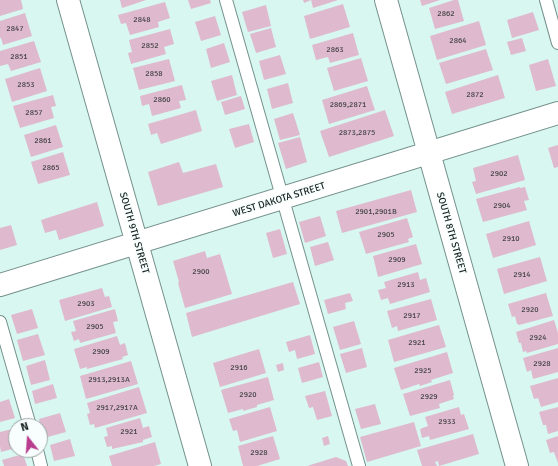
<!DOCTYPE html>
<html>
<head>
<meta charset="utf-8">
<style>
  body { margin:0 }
  #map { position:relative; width:558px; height:466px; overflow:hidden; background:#d8f7f1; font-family:Signika,sans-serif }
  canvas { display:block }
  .north { position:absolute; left:8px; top:418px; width:40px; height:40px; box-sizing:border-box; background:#f8fefd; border:1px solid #9ca5a3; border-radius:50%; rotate:343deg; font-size:11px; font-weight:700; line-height:16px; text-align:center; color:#131f1d }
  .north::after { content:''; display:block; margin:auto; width:14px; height:18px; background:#b93d8e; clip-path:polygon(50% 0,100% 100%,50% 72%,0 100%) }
</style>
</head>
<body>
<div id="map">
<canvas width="558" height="466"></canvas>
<div class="north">N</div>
</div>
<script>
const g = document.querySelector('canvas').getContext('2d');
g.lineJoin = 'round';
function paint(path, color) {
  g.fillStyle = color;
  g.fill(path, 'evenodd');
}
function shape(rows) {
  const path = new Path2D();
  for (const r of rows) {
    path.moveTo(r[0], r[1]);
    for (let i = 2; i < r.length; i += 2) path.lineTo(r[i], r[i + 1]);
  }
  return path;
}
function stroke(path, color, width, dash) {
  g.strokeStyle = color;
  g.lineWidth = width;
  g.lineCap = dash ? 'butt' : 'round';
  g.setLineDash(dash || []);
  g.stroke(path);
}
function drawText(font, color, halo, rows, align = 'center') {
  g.font = font + ' Signika,sans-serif';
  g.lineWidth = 3;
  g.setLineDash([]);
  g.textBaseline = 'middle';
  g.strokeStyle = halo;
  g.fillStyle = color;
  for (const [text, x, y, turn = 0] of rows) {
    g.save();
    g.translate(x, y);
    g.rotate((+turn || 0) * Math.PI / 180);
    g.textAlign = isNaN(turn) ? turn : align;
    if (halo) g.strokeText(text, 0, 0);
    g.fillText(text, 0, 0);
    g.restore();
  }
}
paint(shape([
  [0,0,21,0,23,9,0,16],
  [120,0,146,0,122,8],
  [188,0,210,0,211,3,191,9],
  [303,0,338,0,313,8,311,0,304,3],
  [420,0,440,0,422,6],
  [454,0,458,0,464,21,435,29,429,8],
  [165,2,170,18,158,22,159,27,130,35,126,23,121,24,118,15],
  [343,4,350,27,310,39,304,16],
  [266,5,271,26,248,32,242,12],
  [533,12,539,30,512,38,507,20],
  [25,13,32,36,3,45,1,38,0,38,0,21],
  [215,16,221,35,201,41,195,22],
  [479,21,486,45,437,60,430,36],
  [271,28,276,47,256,53,250,34],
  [170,29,174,44,164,47,166,54,131,64,128,53,132,52,129,40],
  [353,33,359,55,330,63,328,57,316,60,312,45],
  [522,38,526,51,511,55,507,42],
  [34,41,41,62,11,71,8,64,0,66,0,51],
  [224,43,230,62,211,68,206,49],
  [486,49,493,70,446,84,439,63],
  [280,55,286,74,264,80,259,61],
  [361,58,368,81,334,91,327,68],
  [169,59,175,81,139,90,133,68],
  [548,59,556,86,536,91,529,65],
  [40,68,47,91,12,102,5,79],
  [232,75,237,95,217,101,211,81],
  [498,75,505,98,452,114,445,92],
  [288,83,293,103,272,109,267,89],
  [182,85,186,100,179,101,181,108,152,116,149,104,142,106,140,96],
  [367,86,375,110,329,124,322,100],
  [53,95,56,106,51,107,54,118,20,128,13,106],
  [241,96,245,109,225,115,221,102],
  [196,110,202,131,161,144,157,133,151,135,148,124],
  [385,110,394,136,329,157,320,131],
  [293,113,300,135,280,140,274,119],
  [249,124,254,142,235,148,229,129],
  [56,125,63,147,31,157,24,135],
  [300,137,307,162,286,169,278,143],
  [558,145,558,167,554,168,548,148],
  [63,152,70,175,38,184,31,162],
  [518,155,525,180,476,194,472,182,476,181,473,168],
  [179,162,183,173,216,164,223,187,158,206,148,172],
  [520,187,520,188,525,187,529,200,524,201,527,210,483,222,476,199],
  [411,190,417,212,342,233,336,211],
  [97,202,104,226,59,240,56,230,45,233,41,220],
  [320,216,326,236,305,243,299,222],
  [407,218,413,237,408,239,409,242,366,254,359,232],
  [529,221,536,245,493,258,486,234],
  [11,225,17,245,0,250,0,228],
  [280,229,287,254,273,258,266,233],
  [328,242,334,260,315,266,310,247],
  [416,244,422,264,378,277,373,256],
  [205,251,207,258,220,254,232,294,185,308,178,283,179,282,173,261],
  [540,257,547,281,504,294,497,269],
  [418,272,420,280,426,278,430,292,390,304,388,298,381,300,378,290,386,288,384,282],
  [293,282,300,304,192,337,186,313],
  [102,288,105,297,109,296,112,307,65,321,59,300],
  [350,293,353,301,345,303,346,309,328,314,324,300],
  [546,293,553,316,519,325,518,324,517,324,515,316,512,317,508,304],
  [431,299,437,320,398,331,397,326,392,328,387,311],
  [32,309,38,328,17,334,11,315],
  [115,309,118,321,113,322,116,333,80,343,79,339,74,341,71,332,76,331,73,321],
  [554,320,558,333,558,344,527,353,526,351,523,352,521,343,519,343,516,332],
  [354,321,361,344,340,350,333,327],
  [439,325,446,347,394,362,388,340],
  [38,334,45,355,23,361,17,340],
  [310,335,315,354,297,359,295,350,289,352,286,342],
  [117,336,120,345,125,343,128,355,122,357,123,359,87,369,87,367,80,369,74,349],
  [362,348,367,367,346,373,340,354],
  [558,348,558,372,533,379,531,370,527,372,523,358],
  [259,349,266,373,220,387,213,363],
  [447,352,453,373,431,380,432,382,420,386,419,384,401,390,394,368],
  [45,360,50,380,31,385,26,366],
  [131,361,138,384,86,399,80,376],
  [319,362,323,377,302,383,298,368],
  [283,363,284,370,278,372,276,365],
  [268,377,274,400,257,405,257,407,243,411,243,409,228,413,221,390],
  [558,378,558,402,541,407,538,398,534,399,530,386],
  [450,380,454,395,453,396,454,399,439,404,440,408,410,416,403,394],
  [53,384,57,398,35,404,32,391],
  [139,387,147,413,95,428,94,424,90,425,87,414,90,413,87,403],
  [325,391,332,416,317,420,313,407,309,408,305,396],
  [9,399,15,418,0,422,0,402],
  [375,404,381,424,361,429,355,409],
  [270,407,277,431,240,442,237,430,233,431,229,419],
  [459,407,461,415,464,414,469,429,430,440,429,436,422,438,420,429,428,426,425,417],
  [558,407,558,431,548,434,546,425,543,425,539,412],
  [60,413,66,432,44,438,39,419],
  [140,418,143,428,149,426,152,437,143,440,143,442,112,449,112,446,107,447,104,437,108,436,106,428],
  [414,422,421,446,367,462,360,437],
  [16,428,16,448,1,452,0,446,0,432],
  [473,434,479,454,439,466,438,461,435,462,437,466,422,466,417,450],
  [273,436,280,459,257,466,243,466,238,446],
  [328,436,330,444,324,446,322,438],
  [558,436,558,463,554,452,550,453,546,440],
  [70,439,75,456,54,461,50,445],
  [155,442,161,464,154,466,112,466,109,456],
  [23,454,27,466,4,466,2,460],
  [336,457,346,461,348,466,307,466]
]), '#dfb9ce');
const lane = shape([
  [226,0,359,466],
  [546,0,558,43],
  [0,322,30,426],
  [37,450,41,466]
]);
const street = shape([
  [68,0,200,466],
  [386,0,517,466],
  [0,285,558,113]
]);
stroke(lane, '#75918c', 14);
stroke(street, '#75918c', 24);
stroke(lane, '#fff', 12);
stroke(street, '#fff', 22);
drawText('8px', '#464649', null, [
  ["2862",446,14],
  ["2848",142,20],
  ["2847",15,29],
  ["2864",458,41],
  ["2852",150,46],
  ["2863",335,50],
  ["2851",19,57],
  ["2858",154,74],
  ["2853",26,85],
  ["2872",475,95],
  ["2860",162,100],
  ["2869,2871",348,105],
  ["2857",34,113],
  ["2873,2875",357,133],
  ["2861",43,141],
  ["2865",51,168],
  ["2902",499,174],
  ["2904",502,206],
  ["2901,2901B",376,212],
  ["2905",386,235],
  ["2910",511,239],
  ["2909",397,260],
  ["2900",201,272],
  ["2914",522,275],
  ["2913",406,285],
  ["2903",86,304],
  ["2920",530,310],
  ["2917",412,316],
  ["2905",95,327],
  ["2924",538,338],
  ["2921",417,343],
  ["2909",101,352],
  ["2928",542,364],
  ["2916",239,368],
  ["2925",423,371],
  ["2913,2913A",109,380],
  ["2920",248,395],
  ["2929",429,397],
  ["2917,2917A",117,408],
  ["2933",447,422],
  ["2921",129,432],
  ["2928",259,453]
]);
drawText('10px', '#131f1d', '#f8fefd', [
  ["WEST DAKOTA STREET",279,200,-17],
  ["SOUTH 9TH STREET",134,233,74],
  ["SOUTH 8TH STREET",451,233,74]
]);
</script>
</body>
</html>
